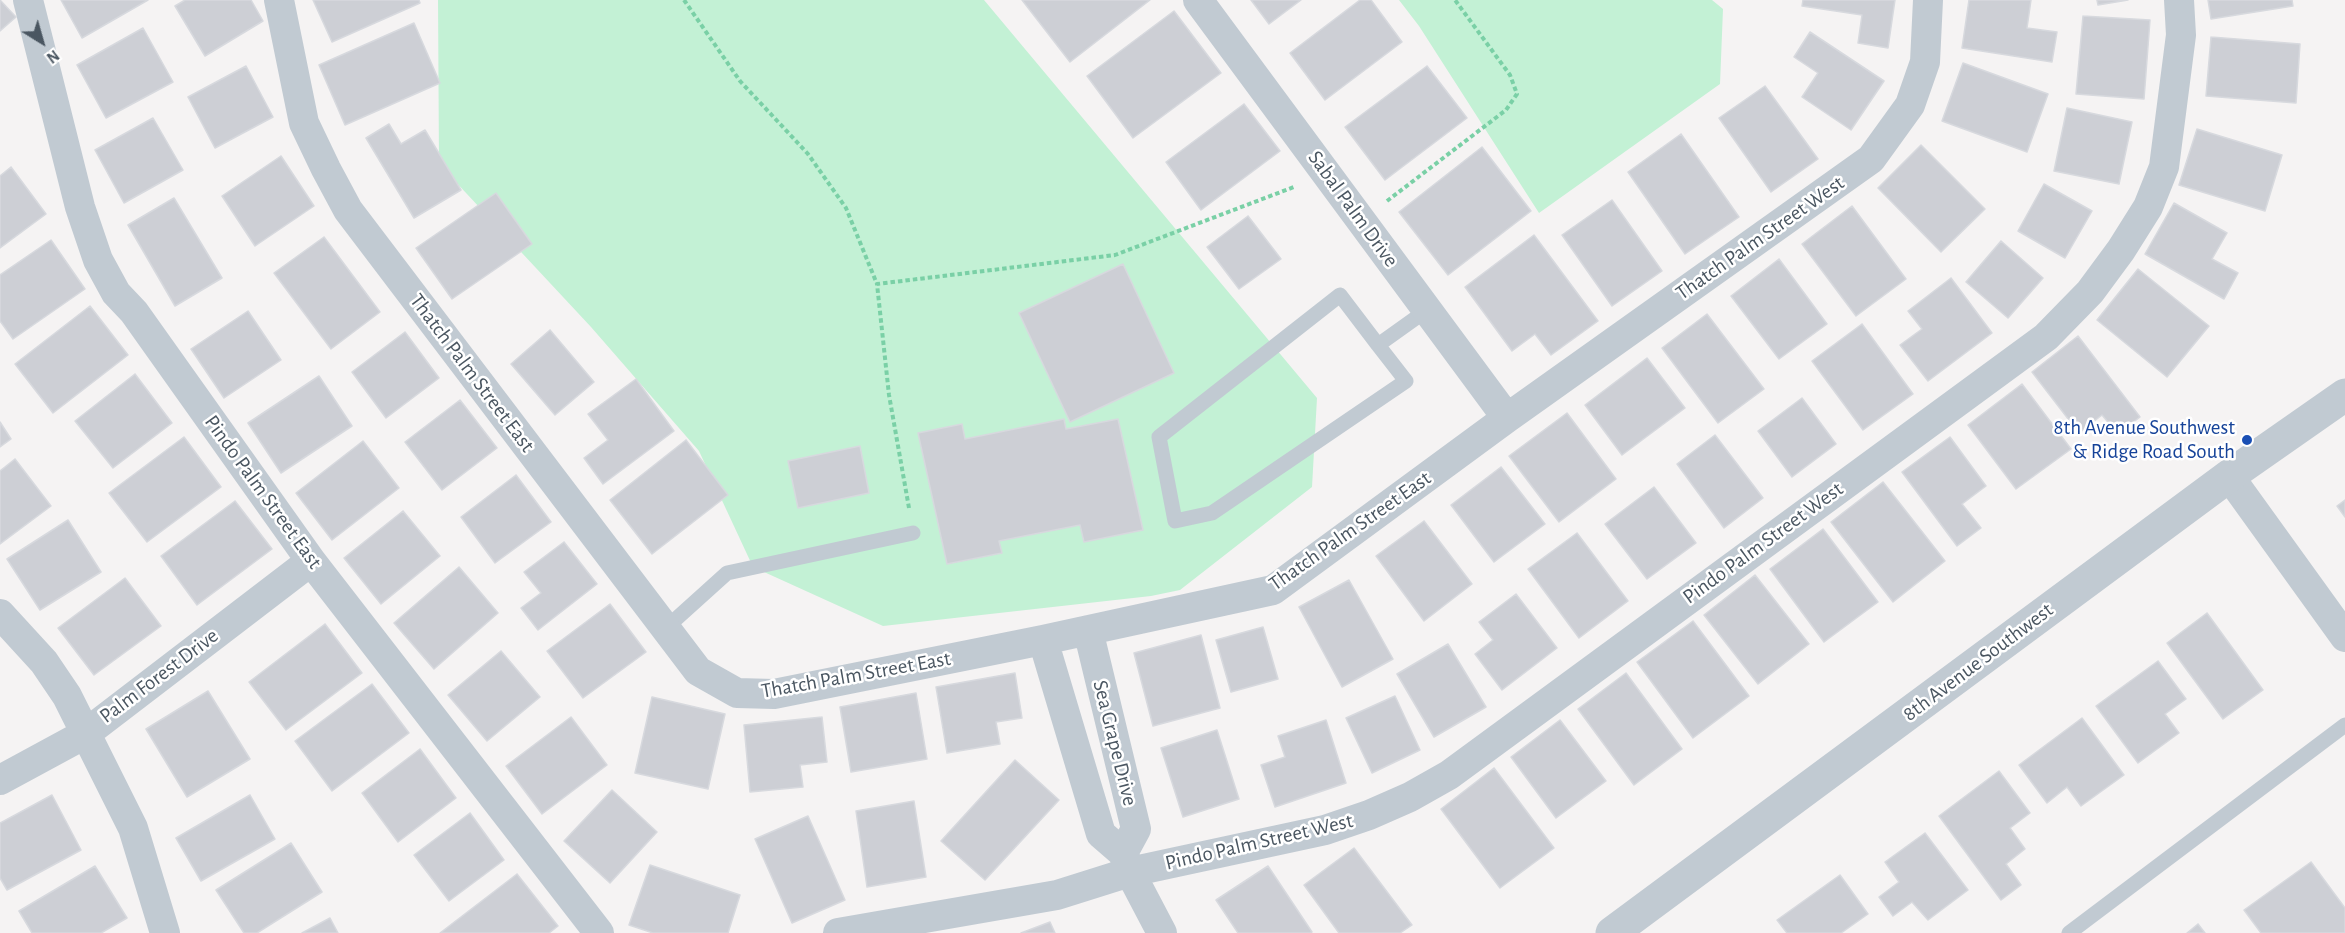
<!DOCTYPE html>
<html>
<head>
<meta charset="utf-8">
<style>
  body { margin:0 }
  #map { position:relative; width:2345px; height:933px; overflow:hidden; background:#f5f3f3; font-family:"Alegreya Sans",sans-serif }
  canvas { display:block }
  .north { position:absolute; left:12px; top:12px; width:60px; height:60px; -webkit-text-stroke:4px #fff; paint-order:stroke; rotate:143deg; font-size:16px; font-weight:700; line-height:24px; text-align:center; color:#4a5661 }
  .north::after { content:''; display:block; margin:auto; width:21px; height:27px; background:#4a5661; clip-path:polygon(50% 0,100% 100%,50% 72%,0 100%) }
</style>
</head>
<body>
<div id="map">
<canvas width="2345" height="933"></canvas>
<div class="north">N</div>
</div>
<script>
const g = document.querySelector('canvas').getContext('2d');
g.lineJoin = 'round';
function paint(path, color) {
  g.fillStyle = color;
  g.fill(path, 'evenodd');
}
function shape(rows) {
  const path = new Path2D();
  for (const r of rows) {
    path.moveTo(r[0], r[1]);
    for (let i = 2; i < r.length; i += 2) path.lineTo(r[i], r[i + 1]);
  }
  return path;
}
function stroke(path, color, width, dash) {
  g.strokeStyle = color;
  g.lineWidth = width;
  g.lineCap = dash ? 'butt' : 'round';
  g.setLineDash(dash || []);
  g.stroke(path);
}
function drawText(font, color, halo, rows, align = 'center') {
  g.font = font + ' "Alegreya Sans",sans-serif';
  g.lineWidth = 5;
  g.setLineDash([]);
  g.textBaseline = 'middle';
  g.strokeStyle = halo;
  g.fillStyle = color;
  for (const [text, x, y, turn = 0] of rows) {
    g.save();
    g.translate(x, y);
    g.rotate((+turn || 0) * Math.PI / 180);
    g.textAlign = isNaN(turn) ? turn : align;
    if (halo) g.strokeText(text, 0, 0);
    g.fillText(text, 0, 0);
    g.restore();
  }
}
paint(shape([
  [438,0,984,0,1317,398,1312,487,1180,590,1151,596,883,626,753,567,699,451,591,327,439,164],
  [1399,0,1712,0,1723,9,1720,84,1539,213,1419,26]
]), '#c3f1d5');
const building = shape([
  [0,0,16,17,0,31,0,0],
  [61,0,148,0,82,38,61,0],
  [185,0,251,0,263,21,205,56,175,6,185,0],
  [313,0,419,0,420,3,332,42,313,0],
  [1022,0,1150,0,1070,62,1022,0],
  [1251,0,1301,0,1269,24,1251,0],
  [1360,0,1371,0,1402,42,1325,100,1290,53,1360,0],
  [1803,0,1895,0,1888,48,1858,43,1862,15,1802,6,1803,0],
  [1969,0,2031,0,2027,28,2057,32,2052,62,1962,48,1969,0],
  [2097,0,2128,0,2098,5,2097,0],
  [2208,0,2292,0,2293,6,2211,19,2208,0],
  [1174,11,1221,73,1133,138,1087,76,1174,11],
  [2083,16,2150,20,2144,99,2076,94,2083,16],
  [414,23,440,83,345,125,319,65,414,23],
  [143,28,173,82,106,118,77,65,143,28],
  [1810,32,1884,81,1851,130,1802,97,1818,73,1794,57,1810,32],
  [2211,37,2300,44,2296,103,2206,96,2211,37],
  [1963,63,2048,94,2027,152,1942,121,1963,63],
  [246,66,273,117,215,148,188,97,246,66],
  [1427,66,1467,118,1385,180,1345,127,1427,66],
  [1765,86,1818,159,1771,192,1719,118,1765,86],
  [1244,104,1280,151,1201,210,1166,162,1244,104],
  [2067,108,2132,122,2119,184,2054,171,2067,108],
  [153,118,183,170,124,203,95,150,153,118],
  [389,124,401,144,425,130,461,190,414,218,366,138,389,124],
  [2197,129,2282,155,2265,211,2179,185,2197,129],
  [1681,134,1739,217,1685,254,1628,172,1681,134],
  [1921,145,1985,209,1941,252,1878,188,1921,145],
  [1482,147,1531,211,1448,275,1399,212,1482,147],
  [281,156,314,206,255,246,222,196,281,156],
  [11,167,46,214,0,248,0,176,11,167],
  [2044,184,2092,211,2065,258,2018,231,2044,184],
  [496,193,532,244,452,299,416,248,496,193],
  [174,198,222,278,175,306,128,225,174,198],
  [1612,200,1662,271,1612,306,1562,235,1612,200],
  [2174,203,2227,233,2212,259,2238,273,2224,299,2145,254,2174,203],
  [1852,206,1906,279,1856,316,1802,244,1852,206],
  [1248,216,1281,259,1239,289,1207,247,1248,216],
  [1534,235,1598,321,1551,355,1535,334,1512,351,1465,287,1534,235],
  [324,237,380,312,331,349,274,273,324,237],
  [51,240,85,289,13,339,0,321,0,275,51,240],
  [2001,241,2043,278,2008,318,1966,282,2001,241],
  [1779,259,1827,324,1779,359,1731,296,1779,259],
  [1123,264,1174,373,1070,422,1019,313,1123,264],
  [2138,269,2209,326,2167,377,2097,320,2138,269],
  [1951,278,1992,333,1928,381,1900,345,1922,329,1908,311,1951,278],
  [90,306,128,355,53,413,15,364,90,306],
  [248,311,281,360,224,398,191,349,248,311],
  [1707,314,1764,389,1718,423,1662,348,1707,314],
  [1862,324,1913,394,1863,430,1812,361,1862,324],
  [550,330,594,382,555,415,511,364,550,330],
  [405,332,439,378,386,418,352,372,405,332],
  [2078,336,2140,417,2118,434,2102,415,2079,433,2032,372,2078,336],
  [1647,358,1685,408,1622,455,1585,405,1647,358],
  [135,374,172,423,113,468,75,421,135,374],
  [319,376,352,426,281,473,248,423,319,376],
  [636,379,674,431,603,484,584,458,608,440,588,414,636,379],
  [2022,384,2071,449,2016,489,1968,425,2022,384],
  [1802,398,1836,444,1792,477,1758,431,1802,398],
  [460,400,497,448,442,490,405,442,460,400],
  [1567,413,1616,479,1559,522,1509,456,1567,413],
  [1064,419,1066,429,1118,419,1143,530,1084,542,1080,525,999,541,1002,553,947,564,918,433,962,424,965,439,1064,419],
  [0,422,11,439,0,447,0,422],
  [1715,435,1763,498,1724,528,1677,464,1715,435],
  [184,437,221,487,147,542,109,493,184,437],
  [1950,437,1986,486,1962,504,1981,528,1957,546,1902,472,1950,437],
  [686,440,728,495,652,554,610,500,686,440],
  [363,441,399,488,332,540,296,493,363,441],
  [860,446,869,493,798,508,788,461,860,446],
  [15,459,51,506,0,544,0,471,15,459],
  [1501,467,1545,524,1494,562,1451,505,1501,467],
  [516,475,551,522,495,563,461,517,516,475],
  [1883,482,1945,561,1893,602,1831,522,1883,482],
  [1654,487,1696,543,1647,579,1605,524,1654,487],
  [2345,500,2345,517,2337,506,2345,500],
  [235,501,272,549,197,605,161,556,235,501],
  [403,511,440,556,381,604,344,558,403,511],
  [68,520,101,572,40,610,7,559,68,520],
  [1424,521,1472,584,1424,621,1376,556,1424,521],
  [1823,529,1878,602,1824,642,1770,569,1823,529],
  [1577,533,1628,601,1579,638,1528,569,1577,533],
  [564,542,597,584,538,630,521,608,541,593,524,572,564,542],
  [459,567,498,613,434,669,394,623,459,567],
  [1755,575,1809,644,1758,684,1704,615,1755,575],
  [125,578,161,626,94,675,58,628,125,578],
  [1349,580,1393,659,1342,687,1299,607,1349,580],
  [1516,594,1557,648,1502,690,1475,654,1493,640,1479,622,1516,594],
  [610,604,646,652,583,698,547,651,610,604],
  [2207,613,2263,690,2223,719,2167,643,2207,613],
  [1693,621,1749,696,1693,738,1637,662,1693,621],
  [325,624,362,673,286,730,249,682,325,624],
  [1263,627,1278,679,1231,692,1216,640,1263,627],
  [1201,635,1220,708,1153,726,1134,653,1201,635],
  [1448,644,1486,707,1434,737,1397,674,1448,644],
  [501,651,540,697,487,741,448,695,501,651],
  [2158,661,2186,699,2165,714,2179,733,2138,763,2096,706,2158,661],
  [1015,673,1022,718,996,722,1000,744,947,753,936,687,1015,673],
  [1626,673,1682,749,1634,785,1578,709,1626,673],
  [372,684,409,733,332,791,295,741,372,684],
  [208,691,250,759,187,797,146,729,208,691],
  [916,693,927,759,851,772,840,707,916,693],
  [1395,696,1420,750,1372,773,1346,718,1395,696],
  [652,697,725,714,708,789,635,773,652,697],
  [571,717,607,765,542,814,506,766,571,717],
  [822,717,827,762,800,765,803,787,750,792,744,725,822,717],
  [2082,718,2124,775,2081,806,2067,787,2047,803,2019,765,2082,718],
  [1326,720,1346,783,1275,807,1261,765,1285,757,1278,736,1326,720],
  [1560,720,1606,781,1556,818,1511,757,1560,720],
  [1217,730,1239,799,1183,817,1161,748,1217,730],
  [420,749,456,798,398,842,362,793,420,749],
  [1015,760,1059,800,985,880,941,841,1015,760],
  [1494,768,1554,848,1500,888,1441,809,1494,768],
  [1999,771,2030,813,2010,828,2025,849,2006,864,2021,885,2001,900,1939,816,1999,771],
  [612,790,657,832,610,883,564,841,612,790],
  [52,795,81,850,7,890,0,878,0,823,52,795],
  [250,795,275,839,201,881,176,838,250,795],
  [914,801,926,877,867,887,856,811,914,801],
  [470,813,504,860,449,901,414,855,470,813],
  [808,816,845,900,792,923,755,839,808,816],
  [1925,833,1968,890,1928,920,1912,902,1893,916,1879,897,1899,882,1885,862,1925,833],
  [291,843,322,892,257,933,244,933,216,890,291,843],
  [1354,848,1412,925,1400,933,1339,933,1304,885,1354,848],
  [2311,862,2345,908,2345,933,2261,933,2244,910,2311,862],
  [650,865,740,895,728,933,653,933,629,925,650,865],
  [95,866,127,918,101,933,32,933,19,911,95,866],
  [1268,866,1312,932,1310,933,1238,933,1216,900,1268,866],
  [517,874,558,926,549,933,440,933,517,874],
  [1840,875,1868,914,1841,933,1787,933,1777,920,1840,875],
  [330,918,338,933,302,933,330,918],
  [1050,922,1055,933,1021,933,1050,922],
  [2198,924,2205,933,2187,933,2198,924]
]);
paint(building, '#cdcfd5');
stroke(building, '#d7d9de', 1.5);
stroke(shape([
  [684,0,740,81,808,154,846,208,877,284],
  [1387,201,1506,110,1517,94,1510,75,1455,0],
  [909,508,889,395,877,284,1115,255,1294,187]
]), '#7ad0a6', 4, [4.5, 3]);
stroke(shape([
  [1378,345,1340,295,1159,437,1175,521,1212,513,1406,381,1378,345,1427,310],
  [666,628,727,573,913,533],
  [2069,933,2345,725]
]), '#c1cad2', 15);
stroke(shape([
  [28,0,80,207,98,260,116,293,134,312,311,561,599,933],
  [279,0,304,123,326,169,348,210,698,671,737,693,774,694,1043,640,1273,590,1507,418,1871,159,1910,105,1925,62,1928,0],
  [1198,0,1507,418],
  [2229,476,2345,637],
  [0,614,44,662,67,696,133,828,165,933],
  [1088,630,1136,829,1123,853],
  [1043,640,1101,834,1123,853,1130,872,1162,933],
  [0,780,85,734,311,561],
  [838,933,1057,895,1130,872,1325,830,1369,815,1410,797,1449,775,2046,337,2090,292,2121,250,2148,207,2164,167,2181,35,2179,0]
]), '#c1cad2', 30);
stroke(shape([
  [1612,933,2229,476,2345,395]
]), '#c1cad2', 33);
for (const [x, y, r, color] of [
  [2247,440,6,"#1a4fb4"]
]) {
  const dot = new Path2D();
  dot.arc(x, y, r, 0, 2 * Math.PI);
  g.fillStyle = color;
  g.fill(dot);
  stroke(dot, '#fff', 2);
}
drawText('21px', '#4a5661', '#fff', [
  ["Sabal Palm Drive",1353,209,54],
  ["Thatch Palm Street West",1760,238,-35],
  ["Thatch Palm Street East",472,373,53],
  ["Pindo Palm Street East",263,492,54],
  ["Thatch Palm Street East",1350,531,-35],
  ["Pindo Palm Street West",1763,543,-36],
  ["8th Avenue Southwest",1978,662,-37],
  ["Thatch Palm Street East",856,675,-10],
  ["Palm Forest Drive",159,676,-37],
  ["Sea Grape Drive",1115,743,76],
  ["Pindo Palm Street West",1259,842,-13]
]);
drawText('21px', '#164399', '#fff', [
  ["8th Avenue Southwest",2235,428],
  ["& Ridge Road South",2235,452]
], 'right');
</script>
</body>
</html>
